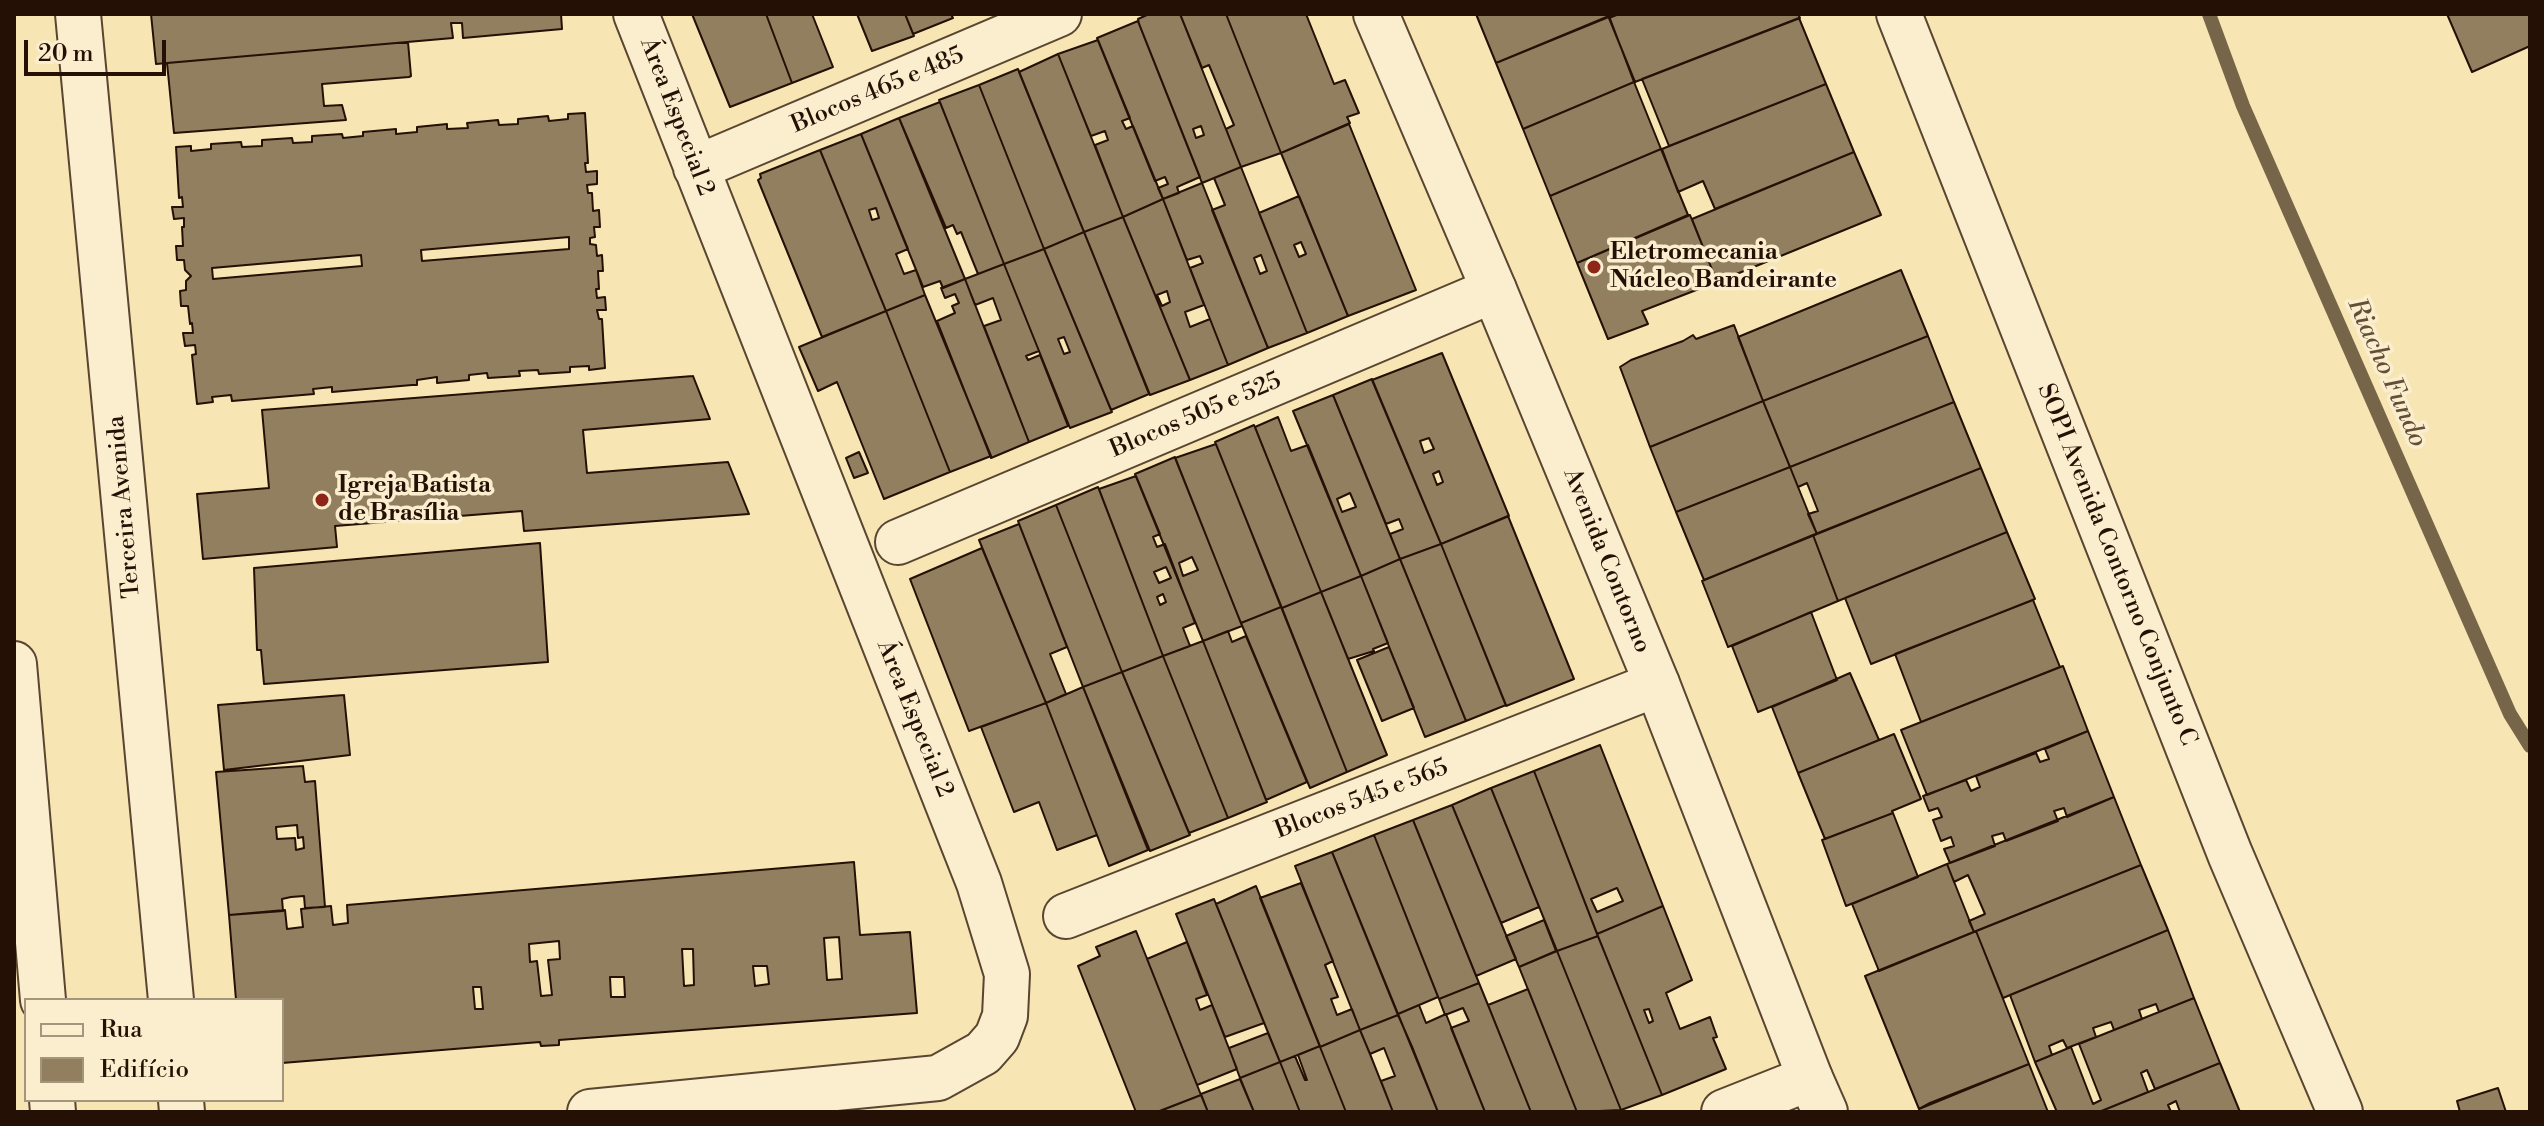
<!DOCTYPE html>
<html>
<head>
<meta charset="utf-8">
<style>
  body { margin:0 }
  #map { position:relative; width:2544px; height:1126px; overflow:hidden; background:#f7e5b4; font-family:"Libre Bodoni",serif }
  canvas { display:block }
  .frame { position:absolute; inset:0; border:16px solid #241004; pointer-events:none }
  .legend { position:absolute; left:24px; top:998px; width:260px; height:104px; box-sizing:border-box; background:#faeece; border:2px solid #a4957d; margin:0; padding:10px 14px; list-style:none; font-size:24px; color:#241004 }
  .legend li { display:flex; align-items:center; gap:16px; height:40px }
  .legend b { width:40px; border:2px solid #a4957d }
  .scale { position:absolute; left:24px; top:40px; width:142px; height:36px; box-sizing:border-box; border:4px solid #241004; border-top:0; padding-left:10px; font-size:24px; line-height:28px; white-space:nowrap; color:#241004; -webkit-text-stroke:6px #faeece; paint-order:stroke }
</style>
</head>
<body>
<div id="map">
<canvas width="2544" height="1126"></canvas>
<div class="frame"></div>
<ul class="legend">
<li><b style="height:10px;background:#faeece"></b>Rua</li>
<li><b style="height:22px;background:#927f60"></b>Edifício</li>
</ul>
<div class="scale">20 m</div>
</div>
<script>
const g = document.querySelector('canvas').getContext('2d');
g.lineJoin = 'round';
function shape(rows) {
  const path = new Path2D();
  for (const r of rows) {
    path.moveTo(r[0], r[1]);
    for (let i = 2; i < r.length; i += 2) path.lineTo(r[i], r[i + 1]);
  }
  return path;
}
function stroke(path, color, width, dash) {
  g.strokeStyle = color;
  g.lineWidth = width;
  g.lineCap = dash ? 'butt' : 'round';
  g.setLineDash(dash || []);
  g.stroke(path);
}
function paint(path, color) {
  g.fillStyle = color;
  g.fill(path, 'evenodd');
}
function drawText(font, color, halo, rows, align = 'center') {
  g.font = font + ' "Libre Bodoni",serif';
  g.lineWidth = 7;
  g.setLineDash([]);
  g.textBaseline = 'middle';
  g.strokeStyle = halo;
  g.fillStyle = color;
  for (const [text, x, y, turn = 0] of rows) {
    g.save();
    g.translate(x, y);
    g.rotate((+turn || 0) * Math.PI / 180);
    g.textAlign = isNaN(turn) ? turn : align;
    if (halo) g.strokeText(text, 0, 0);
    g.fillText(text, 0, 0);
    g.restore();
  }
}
stroke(shape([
  [2209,14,2243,106,2510,714,2530,746]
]), '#77654a', 14);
const building = shape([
  [151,14,561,14,562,29,463,38,462,23,451,23,453,38,156,64,151,14],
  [692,14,766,14,792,83,730,107,692,14],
  [766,14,812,14,833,67,792,83,766,14],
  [857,14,905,14,914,36,872,51,857,14],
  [905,14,951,14,953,18,913,34,905,14],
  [1149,14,1180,14,1241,167,1202,183,1139,24,1138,19,1149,14],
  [1201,126,1204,135,1196,138,1193,129,1201,126],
  [1180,14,1226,14,1281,153,1241,167,1226,129,1234,125,1209,65,1202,68,1180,14],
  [1226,14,1306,14,1334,84,1345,80,1359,113,1347,117,1350,123,1281,153,1226,14],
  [1476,14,1611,14,1611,16,1496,63,1476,14],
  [1619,14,1798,14,1800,18,1635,82,1609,18,1619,14],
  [2447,14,2530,14,2530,46,2472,72,2447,14],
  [1609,16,1634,82,1523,129,1496,63,1609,16],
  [1799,18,1826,84,1669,146,1642,79,1799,18],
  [1138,21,1200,177,1177,187,1179,193,1163,199,1158,188,1168,184,1165,177,1155,181,1097,38,1138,21],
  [1098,40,1130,118,1122,121,1126,129,1133,126,1163,199,1123,217,1095,145,1108,140,1105,131,1091,136,1058,54,1098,40],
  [408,42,411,76,409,77,322,84,324,106,342,105,346,120,174,133,167,63,408,42],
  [1058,54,1123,217,1084,232,1019,72,1058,54],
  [1018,69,1084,232,1044,249,979,85,1018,69],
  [1634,82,1661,149,1550,196,1523,129,1634,82],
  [1826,84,1854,152,1715,209,1703,181,1678,192,1662,149,1826,84],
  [979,85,1044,249,1004,264,939,100,979,85],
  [940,102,1004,264,978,274,961,232,957,234,953,225,946,228,899,118,940,102],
  [585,113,588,163,585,163,586,172,597,171,597,184,587,185,588,193,592,193,593,211,599,210,600,227,594,227,595,237,590,238,590,244,596,245,597,256,602,255,603,271,598,271,599,289,596,289,597,298,605,297,606,310,597,310,599,319,602,319,605,368,589,370,589,366,570,367,570,372,539,374,538,370,519,371,520,376,488,378,487,373,469,375,469,380,437,383,437,377,417,380,417,385,412,385,332,392,332,387,313,389,314,394,232,401,231,395,212,397,213,402,197,404,192,355,196,354,195,345,185,346,183,333,193,333,192,323,190,324,188,306,181,306,180,291,186,290,186,281,191,276,185,270,184,260,177,260,176,246,183,246,182,227,184,227,184,218,174,219,172,207,183,207,182,197,179,198,176,147,191,146,191,151,211,149,211,144,241,142,242,147,262,146,262,140,292,138,293,143,312,142,312,136,342,134,343,138,363,136,363,132,396,129,396,134,417,132,417,127,447,124,447,129,468,128,467,123,498,120,499,125,518,124,518,119,548,116,549,121,568,119,568,114,585,113],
  [569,237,569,249,422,261,421,250,569,237],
  [361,255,362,266,213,279,212,268,361,255],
  [899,118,965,279,943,288,940,281,923,287,861,134,899,118],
  [1349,124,1416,290,1348,316,1281,153,1349,124],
  [861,134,908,249,896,254,904,274,916,270,925,295,886,311,820,150,861,134],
  [876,208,879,218,872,220,869,210,876,208],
  [1661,149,1688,215,1577,263,1550,196,1661,149],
  [820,150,886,311,822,337,758,180,761,178,760,174,820,150],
  [1854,152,1881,215,1717,282,1692,219,1854,152],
  [1241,167,1307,333,1268,348,1212,210,1225,205,1214,178,1241,167],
  [1261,255,1267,271,1260,274,1254,258,1261,255],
  [1202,183,1268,348,1228,365,1190,268,1203,263,1200,256,1187,260,1163,199,1202,183],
  [1299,196,1348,316,1307,333,1259,213,1299,196],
  [1301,242,1306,254,1299,257,1294,245,1301,242],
  [1163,199,1204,305,1185,312,1190,327,1210,319,1228,365,1190,380,1123,217,1163,199],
  [1167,291,1170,302,1162,306,1157,295,1167,291],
  [1690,215,1717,282,1642,311,1648,324,1608,339,1577,263,1690,215],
  [1123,217,1190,380,1150,395,1084,232,1123,217],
  [1084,232,1149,394,1111,410,1044,249,1084,232],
  [1044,249,1112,412,1070,428,1004,264,1044,249],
  [1064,337,1070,352,1064,354,1058,339,1064,337],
  [1004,264,1039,351,1026,356,1028,360,1040,355,1068,426,1029,442,984,326,1001,320,993,298,975,305,965,279,1004,264],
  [1901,270,1928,336,1763,401,1738,337,1901,270],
  [965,279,1029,442,991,458,937,321,955,313,952,306,959,303,955,294,945,298,941,288,965,279],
  [925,295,991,456,950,472,886,311,925,295],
  [886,311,950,472,884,499,837,382,818,391,799,347,886,311],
  [1734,325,1763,401,1650,447,1620,367,1631,360,1683,341,1693,335,1696,339,1734,325],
  [1928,336,1954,402,1790,467,1763,401,1928,336],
  [1442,353,1509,516,1441,544,1372,380,1442,353],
  [1429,438,1434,449,1424,453,1420,441,1429,438],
  [1439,471,1443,482,1437,485,1433,474,1439,471],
  [693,376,710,419,583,430,587,473,728,462,749,514,524,531,522,511,335,526,337,547,203,559,197,494,269,488,262,410,693,376],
  [1372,379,1441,544,1400,559,1390,534,1403,529,1399,519,1386,524,1333,395,1372,379],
  [1333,395,1400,559,1361,576,1293,411,1333,395],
  [1350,493,1356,507,1342,512,1337,499,1350,493],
  [1763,401,1790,467,1676,512,1650,447,1763,401],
  [1954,402,1981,468,1817,534,1808,514,1818,511,1807,483,1798,487,1790,467,1954,402],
  [1278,417,1291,451,1308,445,1361,576,1321,592,1255,427,1278,417],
  [1254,425,1321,592,1282,608,1215,442,1254,425],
  [1216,444,1281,607,1241,623,1175,458,1216,444],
  [859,452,868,473,854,478,846,458,859,452],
  [1175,457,1242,626,1203,641,1135,474,1175,457],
  [1192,557,1198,570,1183,576,1179,563,1192,557],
  [1790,467,1817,534,1704,580,1676,512,1790,467],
  [1981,468,2007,532,1838,601,1813,535,1981,468],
  [1136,476,1160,534,1153,537,1157,547,1165,544,1195,623,1183,628,1190,646,1163,656,1099,489,1136,476],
  [1166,567,1171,578,1159,583,1154,572,1166,567],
  [1163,594,1166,602,1160,605,1157,597,1163,594],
  [1098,487,1163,656,1122,672,1056,505,1098,487],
  [1056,505,1122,672,1083,687,1018,521,1056,505],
  [1508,516,1574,679,1506,706,1441,544,1508,516],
  [1019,524,1067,647,1050,654,1066,694,1046,703,979,540,1019,524],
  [2007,532,2035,599,1871,664,1845,598,2007,532],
  [1813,535,1838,601,1728,647,1702,581,1813,535],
  [540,543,548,662,264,684,261,650,257,650,254,568,540,543],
  [1441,544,1506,705,1466,721,1400,559,1441,544],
  [982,548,1046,703,969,731,910,579,982,548],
  [1400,559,1466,721,1425,737,1361,576,1400,559],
  [1361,576,1388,643,1373,649,1374,651,1348,659,1321,592,1361,576],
  [1321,592,1387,755,1347,772,1282,608,1321,592],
  [2033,600,2060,667,1921,722,1895,654,2033,600],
  [1281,607,1347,772,1310,788,1241,623,1281,607],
  [1811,612,1837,680,1758,712,1732,646,1811,612],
  [1228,631,1232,642,1246,636,1307,782,1266,800,1203,641,1228,631],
  [1203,641,1267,802,1228,818,1163,656,1203,641],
  [1389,647,1414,708,1382,721,1357,660,1389,647],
  [1163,656,1228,818,1189,833,1122,672,1163,656],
  [2063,666,2088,731,1927,795,1901,730,2063,666],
  [1122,672,1190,835,1150,851,1083,687,1122,672],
  [1850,673,1879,740,1798,773,1772,707,1850,673],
  [1083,687,1148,850,1109,866,1046,703,1083,687],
  [344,695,350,755,224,770,218,705,344,695],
  [1046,703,1097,835,1057,850,1039,802,1014,812,981,727,1046,703],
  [2088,731,2114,797,2067,817,2064,808,2054,811,2058,821,2006,841,2003,833,1992,836,1995,846,1950,863,1944,849,1954,846,1951,837,1941,841,1933,820,1942,817,1938,808,1929,811,1923,796,1966,780,1971,791,1980,787,1976,776,2036,753,2040,762,2049,759,2045,749,2088,731],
  [1894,734,1921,799,1892,811,1893,813,1825,839,1798,773,1894,734],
  [1600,745,1663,906,1597,934,1534,771,1600,745],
  [1617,888,1623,901,1597,912,1591,899,1617,888],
  [303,766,305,782,315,781,325,907,305,908,304,896,291,897,282,899,283,911,229,915,216,772,303,766],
  [297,825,298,838,303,837,304,848,296,850,295,838,277,839,276,827,297,825],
  [1534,771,1598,936,1557,951,1491,788,1534,771],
  [1491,788,1539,907,1501,923,1452,805,1491,788],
  [2114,797,2141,865,1974,932,1969,921,1985,914,1968,875,1954,882,1947,864,2114,797],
  [1452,805,1516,959,1476,976,1413,820,1452,805],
  [1893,813,1918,877,1846,906,1822,840,1893,813],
  [1413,820,1479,983,1439,999,1374,835,1413,820],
  [1374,835,1438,997,1398,1014,1332,852,1374,835],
  [1332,852,1398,1015,1360,1030,1295,866,1332,852],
  [854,862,860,935,910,932,917,1013,559,1040,559,1045,541,1046,540,1042,282,1063,282,1000,236,1000,229,915,285,910,287,929,303,927,301,909,331,906,333,925,348,923,347,905,854,862],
  [839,937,842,979,827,980,824,938,839,937],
  [559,941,560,959,548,960,552,995,541,996,537,961,530,962,529,944,559,941],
  [682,949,693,949,694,985,684,986,682,949],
  [753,966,767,966,769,984,755,986,753,966],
  [610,977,624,977,625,997,611,997,610,977],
  [473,987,481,987,483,1009,475,1009,473,987],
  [1947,864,1974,932,1879,971,1852,904,1947,864],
  [2141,865,2168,930,2003,998,1976,931,2141,865],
  [1301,883,1333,961,1325,965,1338,997,1331,999,1337,1015,1352,1009,1360,1030,1320,1047,1260,898,1301,883],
  [1256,886,1320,1046,1280,1062,1216,904,1256,886],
  [1214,899,1264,1023,1225,1037,1176,914,1214,899],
  [1663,906,1692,980,1666,993,1680,1029,1710,1017,1717,1037,1713,1038,1726,1069,1662,1095,1597,934,1663,906],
  [1649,1009,1653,1021,1649,1023,1644,1010,1649,1009],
  [1544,920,1556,951,1519,967,1506,936,1544,920],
  [2168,930,2194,998,2159,1012,2156,1004,2139,1010,2142,1019,2114,1030,2111,1022,2093,1028,2096,1037,2067,1048,2063,1040,2049,1046,2052,1055,2035,1062,2010,995,2168,930],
  [1136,931,1201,1095,1157,1112,1136,1112,1078,966,1100,956,1096,947,1136,931],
  [1976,931,2029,1064,1919,1109,1865,976,1976,931],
  [1598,936,1662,1095,1621,1110,1557,951,1598,936],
  [1187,942,1207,995,1196,999,1200,1010,1212,1005,1237,1069,1197,1085,1147,959,1187,942],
  [1557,951,1621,1110,1577,1112,1519,967,1557,951],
  [1479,983,1488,1005,1531,1112,1485,1112,1451,1028,1469,1021,1463,1008,1445,1015,1439,999,1479,983],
  [1528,989,1577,1112,1531,1112,1488,1005,1528,989],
  [2194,998,2220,1063,2155,1089,2147,1070,2141,1073,2148,1092,2099,1112,2057,1112,2035,1062,2071,1047,2093,1104,2101,1100,2079,1044,2194,998],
  [1419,1005,1426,1023,1446,1014,1485,1112,1438,1112,1398,1014,1419,1005],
  [1398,1015,1413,1049,1438,1112,1393,1112,1381,1081,1395,1076,1384,1048,1370,1054,1360,1030,1398,1015],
  [1360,1030,1370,1054,1393,1112,1346,1112,1320,1047,1360,1030],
  [1268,1033,1280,1062,1240,1078,1229,1048,1268,1033],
  [1320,1046,1320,1047,1346,1112,1300,1112,1280,1062,1295,1056,1305,1080,1307,1080,1298,1055,1320,1046],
  [1280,1062,1300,1112,1254,1112,1240,1078,1280,1062],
  [2220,1063,2240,1112,2180,1112,2176,1101,2168,1105,2171,1112,2099,1112,2220,1063],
  [2029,1064,2048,1112,1920,1112,1919,1109,1930,1103,2029,1064],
  [1240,1079,1254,1112,1208,1112,1201,1094,1240,1079],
  [2498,1088,2506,1112,2460,1112,2457,1101,2498,1088],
  [1201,1095,1208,1112,1157,1112,1160,1111,1201,1095]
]);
paint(building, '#927f60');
stroke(building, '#241004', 2);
const minor = shape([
  [1899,14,2230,854,2340,1112],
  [696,168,1059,14],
  [898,542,1494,290],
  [1066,916,1657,684],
  [590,1112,938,1078,983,1053,997,1037,1005,1016,1007,974,979,883,636,14],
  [1724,1112,1810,1078]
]);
const tertiary = shape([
  [78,14,171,1000],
  [1376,14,1494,290,1657,684,1810,1078,1825,1112],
  [14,664,43,1000],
  [52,1100,53,1112],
  [181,1100,182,1112]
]);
stroke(minor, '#594530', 48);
stroke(tertiary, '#594530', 48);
stroke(minor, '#faeece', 44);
stroke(tertiary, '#faeece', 44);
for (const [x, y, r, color] of [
  [1594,267,8,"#8f2418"],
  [322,500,8,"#8f2418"]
]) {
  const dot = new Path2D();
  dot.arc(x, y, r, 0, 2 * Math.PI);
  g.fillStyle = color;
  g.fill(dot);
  stroke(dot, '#faeece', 3);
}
drawText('24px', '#241004', '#faeece', [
  ["Blocos 465 e 485",878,91,-23],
  ["Área Especial 2",676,117,69],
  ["Blocos 505 e 525",1196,416,-23],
  ["Terceira Avenida",125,507,-95],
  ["Avenida Contorno",1606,561,68],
  ["SOPI Avenida Contorno Conjunto C",2116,565,68],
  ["Área Especial 2",914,719,68],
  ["Blocos 545 e 565",1362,800,-21]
]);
drawText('bold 24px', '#241004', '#faeece', [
  ["Eletromecania",1610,253],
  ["Núcleo Bandeirante",1610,281],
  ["Igreja Batista",338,486],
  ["de Brasília",338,514]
], 'left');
drawText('italic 26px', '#634f38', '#faeece', [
  ["Riacho Fundo",2386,373,66]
]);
</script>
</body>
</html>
